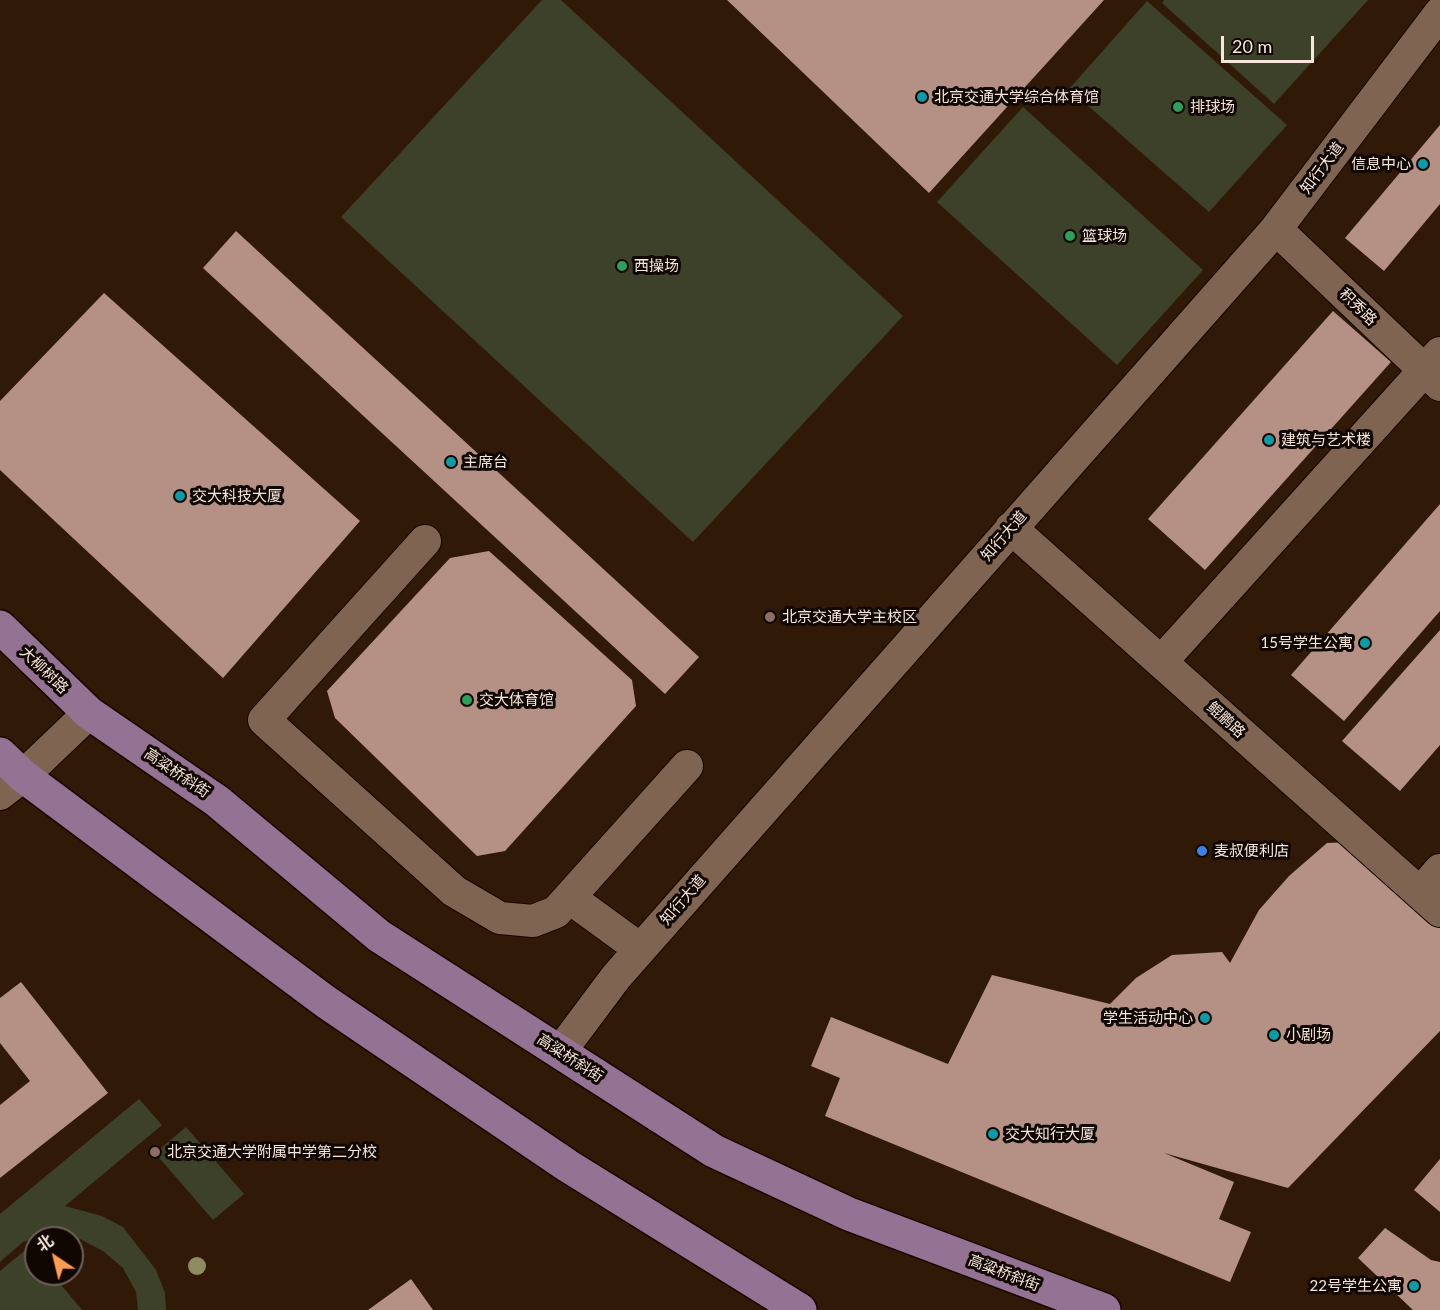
<!DOCTYPE html>
<html>
<head>
<meta charset="utf-8">
<style>
  body { margin:0 }
  #map { position:relative; width:1440px; height:1310px; overflow:hidden; background:#301a07; font-family:Lato,"Noto Sans SC",sans-serif }
  canvas { display:block }
  .north { position:absolute; left:24px; top:1226px; width:60px; height:60px; box-sizing:border-box; background:#110702; border:2px solid #6d6059; border-radius:50%; rotate:325deg; font-size:16px; font-weight:700; line-height:24px; text-align:center; color:#f6e6db }
  .north::after { content:''; display:block; margin:auto; width:21px; height:27px; background:#fc9d53; clip-path:polygon(50% 0,100% 100%,50% 72%,0 100%) }
  .scale { position:absolute; left:1221px; top:36px; width:93px; height:27px; box-sizing:border-box; border:3px solid #f6e6db; border-top:0; padding-left:8px; font-size:18px; line-height:21px; white-space:nowrap; color:#f6e6db; -webkit-text-stroke:4px #110702; paint-order:stroke }
</style>
</head>
<body>
<div id="map">
<canvas width="1440" height="1310"></canvas>
<div class="north">北</div>
<div class="scale">20 m</div>
</div>
<script>
const g = document.querySelector('canvas').getContext('2d');
g.lineJoin = 'round';
function paint(path, color) {
  g.fillStyle = color;
  g.fill(path, 'evenodd');
}
function shape(rows) {
  const path = new Path2D();
  for (const r of rows) {
    path.moveTo(r[0], r[1]);
    for (let i = 2; i < r.length; i += 2) path.lineTo(r[i], r[i + 1]);
  }
  return path;
}
function stroke(path, color, width, dash) {
  g.strokeStyle = color;
  g.lineWidth = width;
  g.lineCap = dash ? 'butt' : 'round';
  g.setLineDash(dash || []);
  g.stroke(path);
}
function drawText(font, color, halo, rows, align = 'center') {
  g.font = font + ' Lato,"Noto Sans SC",sans-serif';
  g.lineWidth = 6;
  g.setLineDash([]);
  g.textBaseline = 'middle';
  g.strokeStyle = halo;
  g.fillStyle = color;
  for (const [text, x, y, turn = 0] of rows) {
    g.save();
    g.translate(x, y);
    g.rotate((+turn || 0) * Math.PI / 180);
    g.textAlign = isNaN(turn) ? turn : align;
    if (halo) g.strokeText(text, 0, 0);
    g.fillText(text, 0, 0);
    g.restore();
  }
}
paint(shape([
  [542,0,561,0,903,316,693,542,341,217],
  [1164,0,1368,0,1274,104,1162,3],
  [1147,1,1287,125,1209,212,1069,89],
  [1023,107,1203,270,1117,365,937,202],
  [139,1099,162,1125,65,1206,102,1216,123,1227,156,1270,165,1293,166,1310,138,1310,136,1292,123,1268,103,1251,80,1239,36,1238,23,1242,0,1262,0,1214],
  [186,1127,244,1194,213,1220,155,1153],
  [29,1247,36,1255,36,1274,52,1274,82,1310,0,1310,0,1271]
]), '#3d4129');
paint(shape([
  [727,0,1104,0,929,193],
  [1440,125,1440,204,1384,271,1345,238],
  [236,231,699,657,665,694,203,268],
  [104,293,360,521,223,678,0,470,0,401],
  [1333,311,1391,362,1205,570,1148,519],
  [1440,504,1440,611,1344,721,1291,675],
  [489,551,632,680,636,706,505,851,477,856,335,718,327,691,450,558],
  [1440,630,1440,745,1400,791,1342,741],
  [1352,842,1440,921,1440,1031,1288,1188,1164,1153,1234,1182,1219,1219,1251,1232,1230,1282,825,1116,840,1078,811,1066,831,1017,948,1064,992,975,1110,1004,1136,978,1172,955,1222,952,1230,963,1259,910,1289,876,1327,843],
  [21,982,108,1093,0,1178,0,1105,30,1081,0,1043,0,998],
  [1440,1159,1440,1212,1414,1190],
  [1385,1228,1431,1260,1440,1262,1440,1310,1413,1310,1358,1258],
  [411,1279,433,1310,368,1310]
]), '#b49184');
const minor = shape([
  [1276,229,1440,385],
  [1011,528,1440,911],
  [425,541,264,720,454,891,500,918,533,921,556,912,687,766],
  [1161,662,1440,353],
  [0,794,23,776,89,713],
  [1420,893,1440,870],
  [570,898,640,949],
  [560,1052,616,977,1276,229,1440,13]
]);
const major = shape([
  [0,627,89,713,217,801,379,936,714,1151,849,1214,1104,1310],
  [0,754,23,776,326,1002,568,1166,800,1310]
]);
stroke(minor, '#170400', 34);
stroke(major, '#170400', 36);
stroke(minor, '#7f6551', 32);
stroke(major, '#937293', 33);
g.fillStyle = '#8e8a61';
for (const [x, y] of [
  [197,1266]
]) {
  g.beginPath();
  g.arc(x, y, 9, 0, 2 * Math.PI);
  g.fill();
}
for (const [x, y, r, color] of [
  [922,97,6,"#0f9aa8"],
  [1178,107,6,"#2e9e5b"],
  [1423,164,6,"#0f9aa8"],
  [1070,236,6,"#2e9e5b"],
  [622,266,6,"#2e9e5b"],
  [1269,440,6,"#0f9aa8"],
  [451,462,6,"#0f9aa8"],
  [180,496,6,"#0f9aa8"],
  [770,617,6,"#8d6e63"],
  [1365,643,6,"#0f9aa8"],
  [467,700,6,"#2e9e5b"],
  [1202,851,6,"#3f7fe0"],
  [1205,1018,6,"#0f9aa8"],
  [1274,1035,6,"#0f9aa8"],
  [993,1134,6,"#0f9aa8"],
  [155,1152,6,"#8d6e63"],
  [1414,1286,6,"#0f9aa8"]
]) {
  const dot = new Path2D();
  dot.arc(x, y, r, 0, 2 * Math.PI);
  g.fillStyle = color;
  g.fill(dot);
  stroke(dot, '#110702', 2);
}
drawText('15px', '#f6e6db', '#110702', [
  ["北京交通大学综合体育馆",934,97],
  ["排球场",1190,107],
  ["信息中心",1411,164,"right"],
  ["篮球场",1082,236],
  ["西操场",634,266],
  ["建筑与艺术楼",1281,440],
  ["主席台",463,462],
  ["交大科技大厦",192,496],
  ["北京交通大学主校区",782,617],
  ["15号学生公寓",1353,643,"right"],
  ["交大体育馆",479,700],
  ["麦叔便利店",1214,851],
  ["学生活动中心",1193,1018,"right"],
  ["小剧场",1286,1035],
  ["交大知行大厦",1005,1134],
  ["北京交通大学附属中学第二分校",167,1152],
  ["22号学生公寓",1402,1286,"right"]
], 'left');
drawText('15px', '#f6e6db', '#110702', [
  ["知行大道",1322,168,-53],
  ["积秀路",1358,307,44],
  ["知行大道",1004,536,-49],
  ["大柳树路",44,670,44],
  ["鲲鹏路",1226,720,42],
  ["高粱桥斜街",177,773,34],
  ["知行大道",683,900,-49],
  ["高粱桥斜街",570,1058,33],
  ["高粱桥斜街",1004,1273,21]
]);
</script>
</body>
</html>
